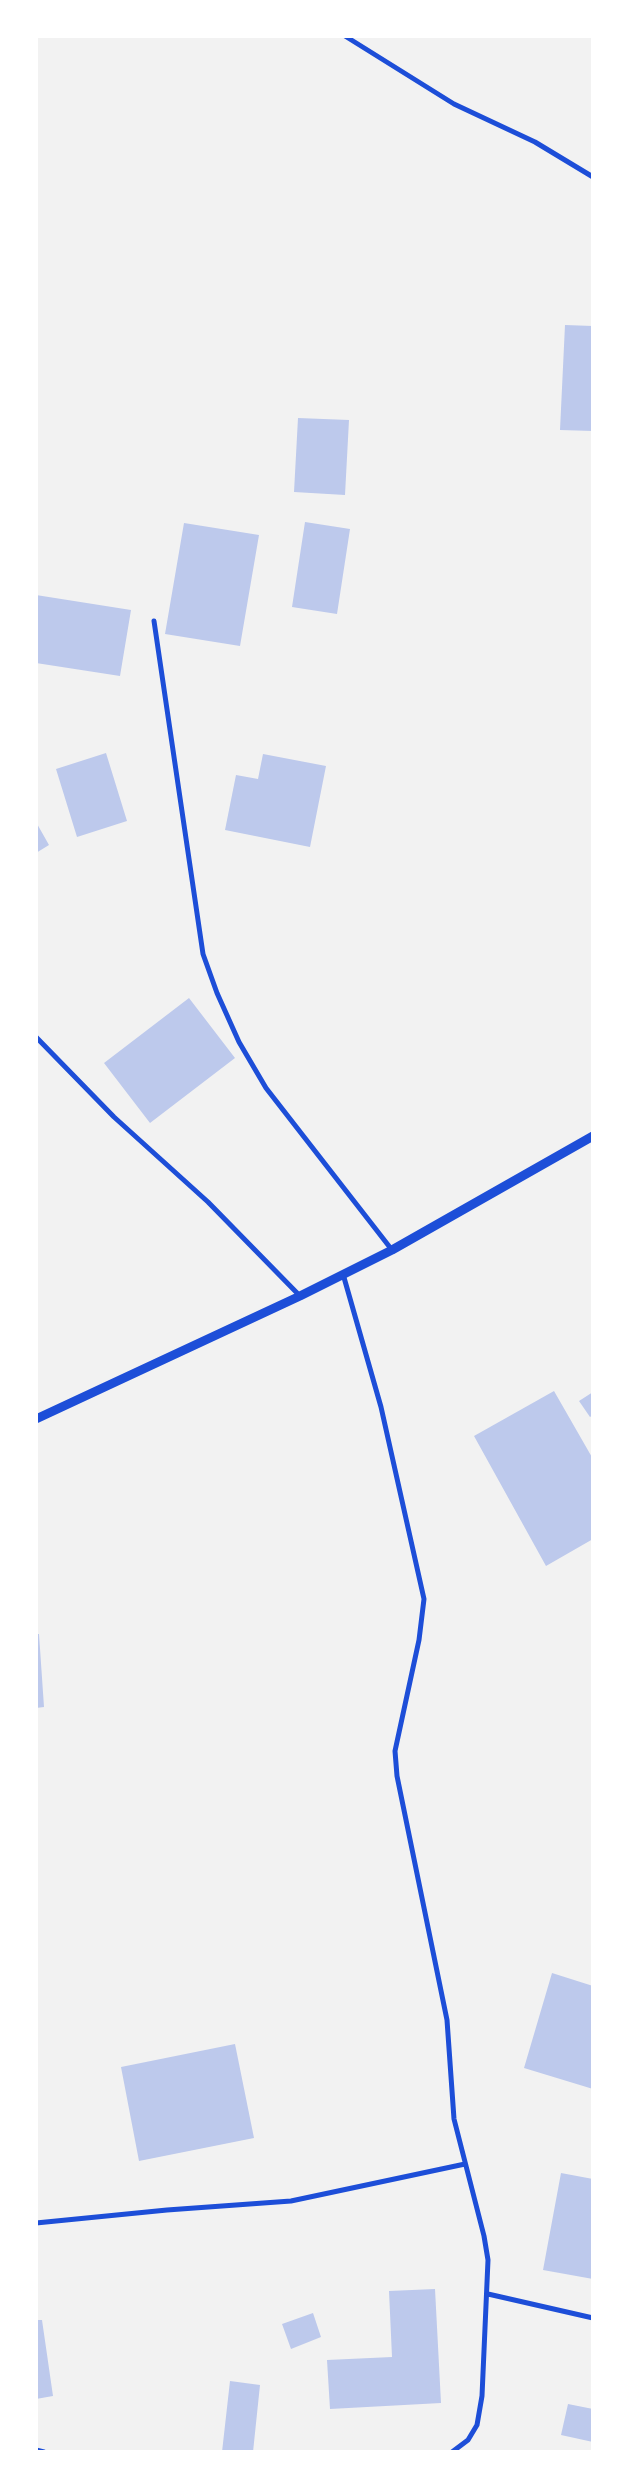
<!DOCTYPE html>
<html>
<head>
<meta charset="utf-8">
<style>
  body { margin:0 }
  #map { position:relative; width:629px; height:2488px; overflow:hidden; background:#f2f2f2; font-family:"Noto Sans",sans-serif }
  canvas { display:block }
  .frame { position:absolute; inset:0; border:38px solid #fff; pointer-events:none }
</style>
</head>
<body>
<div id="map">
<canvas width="629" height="2488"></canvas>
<div class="frame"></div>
</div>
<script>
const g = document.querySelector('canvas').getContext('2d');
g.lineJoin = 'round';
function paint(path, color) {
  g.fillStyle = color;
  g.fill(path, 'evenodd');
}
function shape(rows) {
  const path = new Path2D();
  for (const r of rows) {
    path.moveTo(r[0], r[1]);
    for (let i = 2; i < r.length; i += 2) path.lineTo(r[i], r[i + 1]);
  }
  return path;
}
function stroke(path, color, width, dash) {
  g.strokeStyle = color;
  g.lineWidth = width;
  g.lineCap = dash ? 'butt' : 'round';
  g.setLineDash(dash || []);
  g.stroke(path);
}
paint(shape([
  [565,325,593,326,593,431,560,430],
  [298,418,349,420,345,495,294,492],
  [305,522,350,529,337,614,292,607],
  [184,523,259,535,240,646,165,634],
  [36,595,131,610,120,676,36,663],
  [106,753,127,821,77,837,56,769],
  [263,754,326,766,310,847,225,830,236,775,258,779],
  [36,822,49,845,36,853],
  [189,998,235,1058,150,1123,104,1063],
  [554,1391,593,1459,593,1539,546,1566,474,1436],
  [593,1392,593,1415,590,1417,579,1401],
  [36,1634,39,1634,44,1707,36,1708],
  [552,1973,593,1986,593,2089,524,2068],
  [235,2044,254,2138,139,2161,121,2067],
  [561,2173,593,2179,593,2279,543,2270],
  [435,2289,441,2403,330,2409,327,2360,392,2357,389,2291],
  [313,2313,321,2337,291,2349,282,2324],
  [36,2320,42,2320,53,2396,36,2399],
  [230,2381,260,2385,253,2452,222,2452],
  [568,2404,593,2409,593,2442,561,2435]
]), '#bdc9ec');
stroke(shape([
  [345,36,454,104,535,142,593,177],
  [154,621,203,954,217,993,239,1042,266,1088,392,1250],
  [36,1037,114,1117,208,1202,300,1296],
  [343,1274,381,1407,424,1599,419,1640,395,1751,397,1776,447,2020,454,2119,484,2236,488,2260,482,2396,477,2425,468,2440,452,2452],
  [36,2223,167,2210,291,2201,465,2164],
  [488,2294,593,2318],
  [36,2450,44,2452]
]), '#1d4ed8', 5);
stroke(shape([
  [36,1419,300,1296,392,1250,593,1136]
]), '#1d4ed8', 9);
</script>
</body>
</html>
